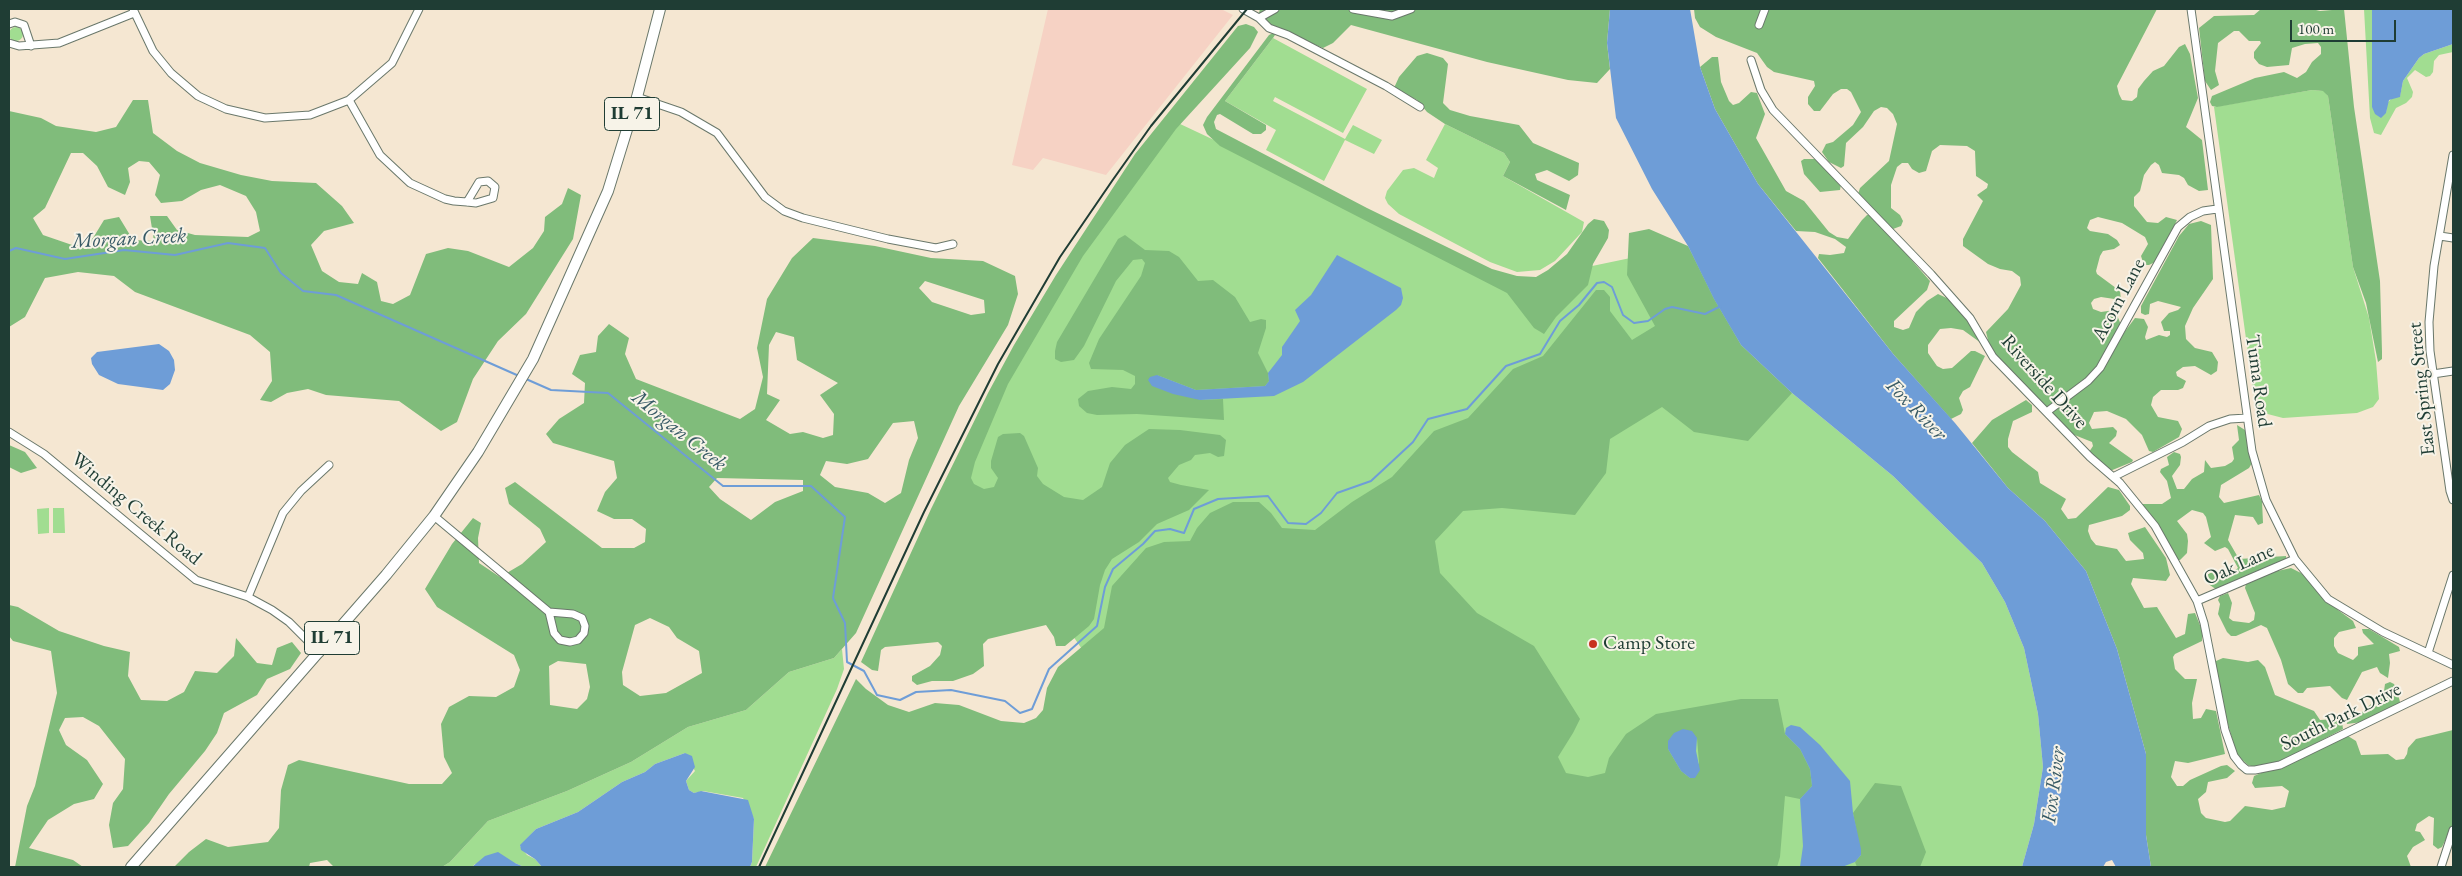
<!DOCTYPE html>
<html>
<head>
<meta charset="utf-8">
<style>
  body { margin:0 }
  #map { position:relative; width:2462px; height:876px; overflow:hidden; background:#f5e7d2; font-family:"EB Garamond",serif }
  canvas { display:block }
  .frame { position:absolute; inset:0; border:10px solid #1f3d34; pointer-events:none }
  .scale { position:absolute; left:2290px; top:20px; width:106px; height:22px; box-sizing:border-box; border:2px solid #1f3d34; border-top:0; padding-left:6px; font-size:15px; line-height:18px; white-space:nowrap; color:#1f3d34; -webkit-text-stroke:4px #f7f3e8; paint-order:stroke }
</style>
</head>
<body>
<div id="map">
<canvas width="2462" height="876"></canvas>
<div class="frame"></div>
<div class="scale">100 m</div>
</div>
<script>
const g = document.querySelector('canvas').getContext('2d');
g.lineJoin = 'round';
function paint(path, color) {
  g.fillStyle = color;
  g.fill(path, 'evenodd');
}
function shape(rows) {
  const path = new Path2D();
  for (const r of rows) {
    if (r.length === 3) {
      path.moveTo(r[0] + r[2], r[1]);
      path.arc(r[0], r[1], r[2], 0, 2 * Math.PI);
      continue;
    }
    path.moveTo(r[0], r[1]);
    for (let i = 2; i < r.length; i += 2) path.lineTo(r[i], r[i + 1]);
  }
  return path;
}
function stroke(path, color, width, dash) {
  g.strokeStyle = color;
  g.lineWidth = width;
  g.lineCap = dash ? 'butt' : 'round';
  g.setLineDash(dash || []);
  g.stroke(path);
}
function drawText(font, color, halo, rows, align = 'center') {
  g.font = font + ' "EB Garamond",serif';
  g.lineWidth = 4;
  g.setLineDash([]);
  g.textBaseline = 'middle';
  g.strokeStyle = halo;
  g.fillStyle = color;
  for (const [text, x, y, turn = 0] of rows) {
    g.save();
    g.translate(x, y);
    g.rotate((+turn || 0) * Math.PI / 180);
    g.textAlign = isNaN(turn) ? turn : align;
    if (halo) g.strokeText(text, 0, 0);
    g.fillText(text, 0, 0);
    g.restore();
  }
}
paint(shape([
  [1048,9,1221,9,1233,15,1106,175,1043,158,1033,170,1012,165]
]), '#f6d2c4');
paint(shape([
  [2364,9,2372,9,2372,107,2386,113,2387,103,2392,98,2400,96,2403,81,2419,58,2424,54,2453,44,2453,52,2439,55,2434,61,2433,72,2430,76,2426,77,2415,70,2407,78,2413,92,2412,97,2406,103,2396,108,2381,135,2374,133,2370,118],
  [16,34,7],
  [1273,38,1367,89,1343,133,1275,97,1273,101,1345,139,1353,125,1382,140,1374,154,1345,140,1324,181,1266,150,1276,130,1225,101],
  [2312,90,2324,91,2328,96,2353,267,2369,318,2376,361,2379,399,2373,407,2357,413,2283,418,2256,411,2214,107],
  [1178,123,1486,268,1525,280,1688,246,1741,345,1792,393,1893,476,1982,563,2005,602,2024,648,2038,714,2043,767,2034,824,2022,867,1431,867,1148,744,961,475,991,411,1084,248],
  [1445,124,1504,153,1510,162,1503,176,1584,222,1582,232,1555,261,1540,270,1517,272,1490,262,1399,214,1388,204,1385,198,1387,191,1403,170,1414,168,1434,178,1438,168,1426,160],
  [49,508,49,533,38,534,37,509],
  [53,508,64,508,65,533,53,533],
  [842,649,844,669,837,689,756,867,750,867,752,862,754,819,743,798,703,791,694,793,689,790,686,781,695,771,685,753,655,764,645,772,622,782,578,812,536,829,520,846,527,855,535,859,542,867,524,867,515,863,475,864,472,867,442,867,450,862,488,821,567,791,631,762,688,727,746,710,789,672,834,658]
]), '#a1dd91');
paint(shape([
  [1260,9,1610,9,1607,43,1610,69,1597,83,1568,80,1487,62,1351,25,1333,43,1323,48,1273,27,1259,13],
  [1694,9,2157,9,2117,86,2119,94,2122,100,2132,101,2137,97,2138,89,2144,81,2153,71,2164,66,2179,47,2185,44,2190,54,2198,98,2186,127,2202,140,2208,190,2199,191,2188,185,2184,178,2179,175,2162,173,2159,165,2155,162,2151,165,2144,175,2140,191,2134,197,2134,206,2147,222,2158,223,2166,217,2177,220,2157,261,2149,265,2144,265,2141,256,2148,244,2145,237,2122,223,2098,217,2090,220,2087,228,2090,231,2108,234,2117,240,2120,245,2114,249,2103,251,2100,256,2096,271,2097,274,2120,291,2121,300,2101,297,2094,299,2091,303,2093,309,2101,312,2115,310,2121,325,2103,359,2090,376,2047,407,1996,356,1990,348,1986,332,2008,309,2021,285,2020,277,2012,271,2000,269,1988,264,1963,246,1963,239,1983,201,1977,195,1987,188,1988,184,1976,176,1975,151,1967,146,1940,145,1932,151,1926,171,1919,173,1912,169,1908,163,1902,163,1897,167,1891,185,1891,208,1900,215,1903,221,1901,226,1893,229,1858,194,1860,188,1889,161,1897,124,1893,114,1887,108,1881,107,1874,111,1863,127,1846,143,1844,166,1841,168,1829,162,1822,152,1826,144,1833,142,1853,125,1861,112,1851,92,1847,89,1841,89,1833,94,1820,111,1814,111,1808,104,1808,97,1815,86,1814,81,1774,72,1767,67,1757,53,1716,37,1700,27,1695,18],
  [2261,9,2312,9,2320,11,2344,9,2354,107,2380,281,2382,352,2382,359,2378,362,2366,303,2353,267,2328,96,2323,91,2312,90,2217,107,2212,106,2210,102,2212,96,2255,78,2284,72,2297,78,2306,72,2312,62,2321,54,2321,47,2318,43,2305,44,2292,48,2289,65,2267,67,2259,64,2254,58,2254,52,2261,43,2260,41,2249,41,2239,31,2234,31,2218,43,2215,71,2219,85,2211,90,2205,81,2199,28,2214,16,2254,15],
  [1246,24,1254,27,1258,32,1250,48,1176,129,1083,256,1008,384,975,462,971,478,974,484,984,489,994,487,998,478,991,468,991,461,998,437,1003,434,1020,433,1024,436,1038,468,1037,476,1043,484,1064,497,1083,500,1102,487,1110,463,1125,445,1149,429,1180,430,1220,435,1226,440,1224,456,1218,457,1210,453,1195,455,1191,460,1179,465,1168,478,1170,482,1181,485,1209,490,1189,510,1157,524,1139,542,1112,559,1105,570,1100,585,1094,619,1089,626,1065,646,1056,646,1054,637,1046,625,988,639,983,644,984,666,973,674,953,681,932,681,917,685,912,681,912,676,930,666,940,655,942,646,938,642,885,647,881,650,878,671,872,670,861,662,931,509,988,393,1014,345,1056,275,1135,154,1238,26],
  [1273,33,1275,35,1273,38,1225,101,1266,125,1266,130,1261,134,1253,134,1220,114,1217,115,1214,122,1216,129,1367,208,1492,269,1517,276,1536,277,1548,270,1567,254,1588,224,1594,219,1604,221,1609,230,1608,238,1593,264,1588,285,1556,317,1544,334,1534,328,1507,293,1220,146,1207,134,1203,125,1207,117,1269,35],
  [1427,53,1443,58,1448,64,1443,103,1450,110,1470,116,1519,125,1533,143,1579,163,1578,175,1569,181,1547,170,1535,174,1537,180,1570,195,1566,210,1503,176,1510,162,1504,153,1445,124,1427,112,1417,100,1394,88,1399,77,1417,56],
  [1712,57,1718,57,1721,82,1729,101,1733,105,1739,103,1751,92,1757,93,1765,114,1756,138,1786,191,1804,201,1829,232,1837,237,1848,239,1862,220,1867,215,1872,215,1930,281,1927,290,1894,321,1894,327,1903,330,1909,328,1916,312,1927,301,1938,294,1951,300,1976,330,1981,343,1963,330,1951,328,1940,329,1928,345,1928,353,1937,366,1943,369,1952,368,1971,351,1975,351,1985,356,1970,387,1963,391,1959,398,1963,410,1961,414,1951,419,1894,355,1818,258,1819,254,1830,255,1844,253,1846,247,1835,239,1815,232,1796,231,1758,184,1715,109,1700,67],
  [133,100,148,100,153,133,177,151,200,163,241,175,272,181,316,183,342,206,354,223,324,231,311,245,322,271,339,282,358,284,362,273,377,282,381,301,393,304,410,295,426,254,448,248,468,251,509,267,533,248,544,231,545,217,562,204,568,188,581,195,573,239,526,314,498,341,473,379,457,422,441,431,399,401,326,395,308,389,287,393,271,402,260,400,272,381,270,352,250,335,135,292,114,276,78,272,45,278,25,317,9,327,9,111,41,118,56,126,96,132,116,127],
  [71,153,83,153,97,166,108,187,125,195,130,182,128,168,139,161,149,162,160,175,155,195,161,203,182,201,201,190,220,185,246,196,256,212,260,231,248,237,195,235,177,230,167,216,150,216,154,241,133,240,119,217,104,220,93,238,75,246,43,235,33,218,45,208],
  [1804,159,1817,159,1841,184,1840,190,1820,192,1804,174,1801,161],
  [2201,221,2211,225,2213,279,2193,308,2185,326,2186,339,2195,348,2212,352,2218,362,2217,371,2211,375,2195,366,2183,367,2176,372,2177,376,2186,381,2183,388,2178,390,2161,390,2153,397,2151,405,2158,417,2178,421,2182,429,2179,437,2153,452,2149,451,2142,435,2126,419,2107,411,2094,412,2089,423,2092,429,2113,427,2117,431,2116,436,2109,443,2133,460,2132,462,2110,471,2089,452,2093,446,2092,442,2072,434,2051,411,2108,361,2123,334,2135,318,2144,319,2148,327,2145,337,2146,340,2159,335,2167,337,2170,335,2170,331,2164,331,2161,322,2169,313,2178,310,2181,307,2158,301,2150,304,2149,314,2145,315,2141,313,2141,306,2179,236,2189,224],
  [1649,229,1688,246,1714,299,1741,345,1792,393,1748,441,1694,432,1662,407,1610,439,1606,473,1575,515,1502,508,1463,511,1435,541,1440,573,1477,613,1534,646,1580,719,1573,733,1558,757,1566,773,1588,777,1605,773,1609,758,1626,734,1656,714,1741,699,1778,699,1785,734,1800,749,1810,769,1812,786,1800,799,1785,796,1780,857,1777,867,765,867,856,679,866,689,888,705,909,712,935,703,959,705,1001,721,1024,723,1036,718,1043,710,1047,688,1058,667,1104,628,1112,586,1146,548,1164,542,1190,541,1197,528,1210,513,1233,502,1259,502,1271,513,1282,528,1315,530,1352,502,1392,477,1434,431,1468,418,1513,369,1543,356,1596,290,1604,290,1610,297,1610,311,1632,340,1655,326,1627,275,1629,233],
  [1697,738,1699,763,1690,778,1681,771,1668,749],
  [1125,235,1145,250,1169,251,1179,257,1198,281,1213,280,1235,297,1250,322,1261,319,1266,320,1266,328,1258,353,1268,373,1269,381,1265,386,1196,390,1157,375,1200,400,1223,399,1224,420,1137,414,1097,415,1087,413,1079,406,1078,399,1088,391,1112,387,1131,389,1135,384,1135,376,1123,370,1091,369,1089,363,1099,339,1141,276,1145,263,1142,259,1133,260,1116,281,1084,346,1074,360,1061,362,1055,359,1055,351,1057,342,1118,239],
  [813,238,875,246,931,258,983,261,1015,276,1018,294,1008,325,959,406,856,633,834,658,789,672,746,710,688,727,631,762,567,791,488,821,450,862,442,867,334,867,327,860,310,863,309,867,174,867,189,852,206,839,228,847,268,842,279,828,281,790,288,765,299,760,409,784,442,784,452,773,444,757,441,724,449,707,469,696,496,697,514,687,520,670,514,655,437,607,425,589,452,544,473,518,481,523,478,538,479,563,500,577,522,564,546,542,540,529,509,504,505,488,515,482,602,548,634,548,645,542,646,529,632,519,614,519,597,511,605,492,617,478,614,461,553,443,546,434,559,419,584,403,585,383,572,374,580,355,596,352,598,336,609,324,629,338,625,354,636,379,740,419,755,409,763,377,757,348,767,299,792,258],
  [925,281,984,300,985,313,971,315,932,302,919,288],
  [776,332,794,337,797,360,838,383,820,395,834,414,833,435,823,438,803,432,790,434,766,420,780,400,767,394,769,345],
  [914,421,918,438,909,460,901,493,885,503,868,493,835,487,820,475,826,461,847,464,868,459,893,423],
  [717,478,803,480,803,491,775,502,751,520,720,499,709,487],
  [650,618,669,627,677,638,699,651,702,673,666,693,640,696,623,685,622,672,635,625],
  [558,661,586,664,590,687,587,699,577,709,550,705,549,666],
  [2026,400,2032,405,2032,412,2013,421,2008,439,2008,447,2012,452,2038,472,2040,483,2066,499,2061,509,2068,519,2076,518,2108,487,2119,490,2130,506,2130,510,2122,516,2089,525,2088,531,2091,539,2096,545,2117,549,2126,561,2144,559,2143,553,2130,540,2128,533,2145,527,2166,558,2170,575,2166,581,2133,578,2131,584,2144,608,2157,607,2176,638,2185,634,2188,614,2195,613,2202,630,2202,641,2175,654,2173,657,2175,669,2185,679,2197,679,2192,703,2193,719,2201,718,2206,709,2216,711,2225,754,2188,763,2175,761,2171,777,2177,786,2183,786,2190,780,2221,766,2227,765,2235,771,2227,778,2208,782,2206,792,2198,799,2201,813,2206,818,2225,822,2230,821,2245,806,2272,810,2285,807,2289,791,2282,786,2255,788,2252,783,2254,776,2348,736,2356,741,2361,755,2388,754,2396,760,2404,759,2407,754,2408,748,2416,739,2453,730,2453,824,2442,847,2438,849,2433,845,2434,818,2429,816,2417,824,2415,831,2420,832,2425,840,2413,847,2407,856,2411,867,2151,867,2146,835,2146,754,2117,649,2086,571,2045,521,2008,488,1972,443,1992,420],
  [2237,425,2245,430,2252,463,2249,468,2221,485,2219,497,2224,503,2259,495,2262,501,2263,523,2258,525,2253,517,2235,515,2228,540,2239,559,2286,556,2286,559,2217,590,2207,583,2205,576,2214,571,2234,571,2238,568,2228,549,2225,547,2215,551,2204,543,2211,537,2206,517,2203,513,2192,510,2177,521,2187,534,2188,541,2187,553,2180,560,2177,560,2142,504,2162,504,2171,498,2167,481,2160,472,2161,469,2169,465,2167,457,2174,452,2180,454,2181,457,2180,465,2172,476,2177,489,2184,489,2192,479,2204,472,2205,460,2211,468,2225,466,2232,462,2234,459,2232,447,2239,440],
  [9,445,25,452,37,468,21,473,9,467],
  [2291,568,2301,573,2338,610,2353,621,2356,628,2339,632,2334,638,2334,646,2338,653,2353,660,2358,655,2358,647,2374,644,2363,633,2362,629,2369,629,2399,647,2400,651,2389,654,2390,663,2388,678,2380,673,2377,667,2362,672,2347,700,2342,698,2330,686,2307,688,2303,693,2298,693,2288,684,2281,660,2267,628,2261,625,2236,636,2231,636,2227,632,2218,614,2220,604,2218,600,2220,596,2228,593,2232,603,2229,618,2233,621,2249,623,2254,620,2255,613,2245,588,2246,584,2273,572],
  [9,605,18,607,59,631,104,646,130,652,128,676,141,700,167,701,184,692,195,671,217,673,234,656,236,638,257,663,272,665,277,648,292,642,301,653,290,669,267,679,257,695,224,713,217,733,205,751,169,794,149,823,128,846,113,848,109,825,113,803,123,789,125,759,99,726,83,717,65,718,59,730,66,745,87,760,103,784,94,799,74,804,48,820,29,848,73,860,83,867,15,867,27,806,35,786,57,693,51,651,13,641,9,636],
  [2223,658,2248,662,2258,660,2265,667,2275,695,2314,711,2320,720,2337,719,2342,722,2343,729,2280,762,2254,767,2248,765,2237,755,2222,704,2216,665,2216,661],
  [2390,682,2394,684,2397,690,2400,702,2398,705,2362,722,2347,724,2346,718,2364,711,2384,691,2385,684],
  [1875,783,1901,786,1926,852,1920,867,1857,867,1855,862,1861,855,1853,813]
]), '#80bc7b');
paint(shape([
  [1610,9,1690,9,1700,67,1715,109,1758,184,1894,355,1955,423,2008,488,2045,521,2086,571,2117,649,2146,754,2146,835,2151,867,2116,867,2112,860,2106,862,2103,867,2022,867,2034,824,2043,767,2038,714,2024,648,2005,602,1982,563,1893,476,1792,393,1741,345,1714,299,1688,246,1652,189,1616,118,1607,43],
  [2372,9,2453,9,2453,44,2424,54,2419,58,2403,81,2400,97,2389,100,2386,113,2381,118,2375,114,2372,107],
  [1337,255,1401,288,1403,298,1401,305,1396,310,1303,382,1274,396,1200,400,1173,394,1152,386,1148,380,1150,377,1157,375,1196,390,1265,386,1269,381,1268,373,1282,355,1282,347,1300,321,1295,310,1311,295],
  [159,344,169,351,174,360,175,370,170,384,163,390,118,384,99,375,92,364,91,358,97,352],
  [1791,725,1800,727,1820,745,1850,781,1853,813,1861,849,1861,855,1855,862,1842,867,1800,867,1803,846,1800,799,1812,786,1810,769,1800,749,1785,734,1786,728],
  [1683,729,1692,731,1697,738,1696,751,1700,770,1695,778,1690,778,1681,771,1668,749,1668,741,1674,733],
  [685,753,692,756,695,767,686,781,689,790,694,793,701,791,748,800,754,819,752,862,750,867,542,867,535,859,521,850,520,845,536,829,578,812,622,782,645,772,655,764],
  [498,852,515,863,524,867,472,867,485,856]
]), '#6e9dd7');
stroke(shape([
  [9,251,16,248,65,259,124,250,175,255,228,243,265,248,281,273,303,291,336,295,519,376],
  [526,379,551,390,608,393,723,486,811,486,845,517,833,598,845,623,847,662,864,671,877,695,900,700,916,692,951,690,1005,701,1020,713,1032,709,1049,669,1097,626,1105,587,1113,569,1143,544,1155,531,1170,529,1184,533,1194,509,1218,499,1268,496,1288,523,1306,524,1321,513,1337,493,1371,481,1413,442,1428,419,1467,409,1506,366,1540,354,1560,321,1579,305,1597,283,1604,282,1612,287,1623,315,1634,323,1648,321,1665,309,1672,307,1705,314,1721,306]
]), '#6e9dd7', 2);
const minor = shape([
  [133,9,153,51,171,73,198,96,226,109,265,118,310,115,349,100,392,63,419,9],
  [1243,9,1259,18,1275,9],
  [1353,9,1392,16,1411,9],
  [2191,9,2252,451,2266,500,2295,559,2328,599,2383,632,2453,665],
  [1259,18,1269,28,1288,35,1386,86,1420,107],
  [9,24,15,22,24,25,31,46],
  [1759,25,1765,9],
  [9,43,19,46,59,43,134,13],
  [1751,60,1761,90,1773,110,1931,274,1970,318,1993,357,2090,457,2120,483,2155,526,2197,601,2204,623,2225,730,2234,756,2241,765,2247,770,2255,770,2280,765,2453,681],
  [637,97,681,112,717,133,765,197,784,211,803,218,888,239,936,248,953,244],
  [349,100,380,155,410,183,445,199,454,201,467,202,476,203,493,198,495,187,488,181,479,182,467,202],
  [2453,155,2434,266,2429,322,2430,351,2450,491,2453,500],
  [2440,236,2453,238],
  [2433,374,2453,371],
  [2048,411,2088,381,2100,368,2178,227,2190,217,2203,211,2217,209],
  [9,432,44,454,196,580,248,597,272,610,289,622,320,653],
  [2113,477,2183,442,2209,426,2230,419,2247,418],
  [434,516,549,612,554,633,560,640,570,642,578,640,584,633,585,626,582,618,573,614,549,612],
  [248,597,283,513,301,491,329,465],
  [2197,601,2295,559],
  [2428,653,2453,575],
  [2441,867,2453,830]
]);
const primary = shape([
  [131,867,386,575,434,516,478,452,533,359,608,191,637,97,660,9]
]);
stroke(minor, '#6a786b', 9);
stroke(primary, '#6a786b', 12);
stroke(minor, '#fff', 7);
stroke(primary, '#fff', 10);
stroke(shape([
  [759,867,924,512,998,364,1060,257,1112,181,1151,126,1247,9]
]), '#1f3d34', 2);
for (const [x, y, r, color] of [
  [1593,644,5,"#c8321e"]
]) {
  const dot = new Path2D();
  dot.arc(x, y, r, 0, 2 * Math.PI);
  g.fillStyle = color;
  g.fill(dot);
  stroke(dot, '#f7f3e8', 2);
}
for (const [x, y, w] of [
  [632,114,55],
  [332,638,55]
]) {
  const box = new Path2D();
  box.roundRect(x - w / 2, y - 16.5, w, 33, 4);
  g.fillStyle = '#f7f3e8';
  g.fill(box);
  stroke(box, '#1f3d34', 1);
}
drawText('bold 19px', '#1f3d34', null, [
  ["IL 71",632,114],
  ["IL 71",332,638]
]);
drawText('20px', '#1f3d34', '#f7f3e8', [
  ["Acorn Lane",2119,300,-62],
  ["Tuma Road",2258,381,82],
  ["Riverside Drive",2044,382,48],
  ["East Spring Street",2422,389,-96],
  ["Winding Creek Road",136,509,40],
  ["Oak Lane",2239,565,-24],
  ["South Park Drive",2341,717,-26]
]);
drawText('20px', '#1f3d34', '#f7f3e8', [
  ["Camp Store",1603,644]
], 'left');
drawText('italic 21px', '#375a65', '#f7f3e8', [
  ["Morgan Creek",129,239,-3],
  ["Fox River",1916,410,46],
  ["Morgan Creek",679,431,39],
  ["Fox River",2054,785,-83]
]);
</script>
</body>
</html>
